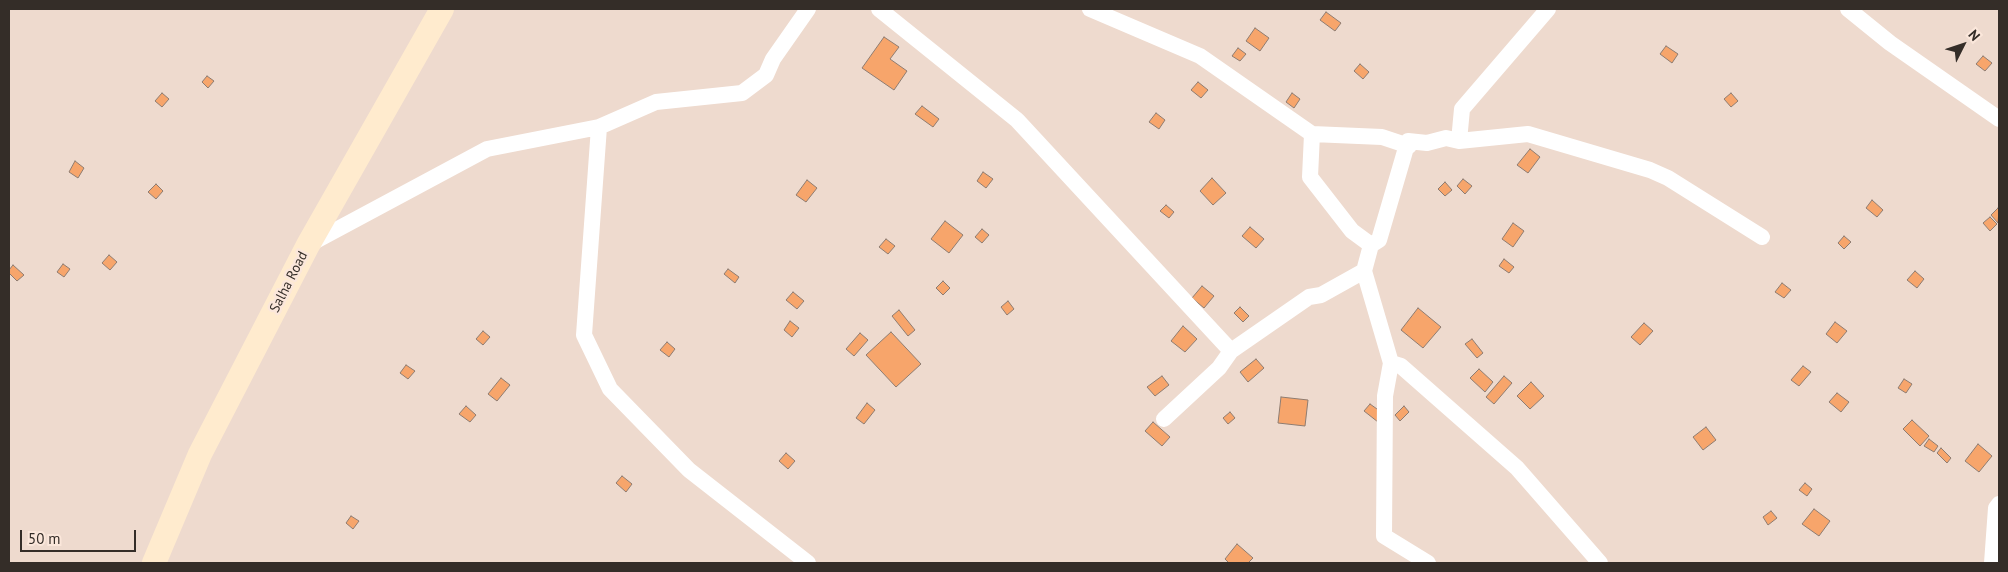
<!DOCTYPE html>
<html>
<head>
<meta charset="utf-8">
<style>
  body { margin:0 }
  #map { position:relative; width:2008px; height:572px; overflow:hidden; background:#eedace; font-family:"PT Sans",sans-serif }
  canvas { display:block }
  .frame { position:absolute; inset:0; border:10px solid #342d28; pointer-events:none }
  .north { position:absolute; left:1938px; top:20px; width:50px; height:50px; -webkit-text-stroke:4px #fbe7db; paint-order:stroke; rotate:49deg; font-size:14px; font-weight:700; line-height:20px; text-align:center; color:#342d28 }
  .north::after { content:''; display:block; margin:auto; width:18px; height:22px; background:#342d28; clip-path:polygon(50% 0,100% 100%,50% 72%,0 100%) }
  .scale { position:absolute; left:20px; top:530px; width:116px; height:22px; box-sizing:border-box; border:2px solid #342d28; border-top:0; padding-left:6px; font-size:15px; line-height:18px; white-space:nowrap; color:#342d28; -webkit-text-stroke:4px #fbe7db; paint-order:stroke }
</style>
</head>
<body>
<div id="map">
<canvas width="2008" height="572"></canvas>
<div class="frame"></div>
<div class="north">N</div>
<div class="scale">50 m</div>
</div>
<script>
const g = document.querySelector('canvas').getContext('2d');
g.lineJoin = 'round';
function paint(path, color) {
  g.fillStyle = color;
  g.fill(path, 'evenodd');
}
function shape(rows) {
  const path = new Path2D();
  for (const r of rows) {
    path.moveTo(r[0], r[1]);
    for (let i = 2; i < r.length; i += 2) path.lineTo(r[i], r[i + 1]);
  }
  return path;
}
function stroke(path, color, width, dash) {
  g.strokeStyle = color;
  g.lineWidth = width;
  g.lineCap = dash ? 'butt' : 'round';
  g.setLineDash(dash || []);
  g.stroke(path);
}
function drawText(font, color, halo, rows, align = 'center') {
  g.font = font + ' "PT Sans",sans-serif';
  g.lineWidth = 5;
  g.setLineDash([]);
  g.textBaseline = 'middle';
  g.strokeStyle = halo;
  g.fillStyle = color;
  for (const [text, x, y, turn = 0] of rows) {
    g.save();
    g.translate(x, y);
    g.rotate((+turn || 0) * Math.PI / 180);
    g.textAlign = isNaN(turn) ? turn : align;
    if (halo) g.strokeText(text, 0, 0);
    g.fillText(text, 0, 0);
    g.restore();
  }
}
const building = shape([
  [1326,12,1341,23,1335,31,1320,20,1326,12],
  [1255,28,1269,38,1260,51,1246,41,1255,28],
  [884,37,899,47,890,59,907,71,894,90,862,68,884,37],
  [1666,46,1678,54,1672,63,1660,54,1666,46],
  [1238,48,1246,54,1240,61,1232,56,1238,48],
  [1983,56,1992,63,1985,71,1976,64,1983,56],
  [1360,64,1369,72,1363,79,1354,71,1360,64],
  [207,76,214,81,208,88,202,82,207,76],
  [1198,82,1208,90,1201,98,1191,90,1198,82],
  [162,93,169,99,162,107,155,101,162,93],
  [1292,93,1300,99,1294,108,1286,102,1292,93],
  [1731,93,1738,101,1731,107,1724,99,1731,93],
  [922,106,939,119,933,127,915,114,922,106],
  [1156,113,1165,120,1159,129,1149,122,1156,113],
  [1530,149,1540,157,1528,173,1517,165,1530,149],
  [75,161,84,168,78,178,69,172,75,161],
  [983,172,993,179,986,188,977,181,983,172],
  [1212,178,1226,193,1213,205,1200,191,1212,178],
  [1463,179,1472,186,1465,194,1457,186,1463,179],
  [807,180,817,188,806,202,796,195,807,180],
  [1445,182,1452,190,1445,196,1438,189,1445,182],
  [156,184,163,191,156,199,148,192,156,184],
  [1872,200,1883,210,1877,217,1866,208,1872,200],
  [1166,205,1174,212,1169,218,1160,211,1166,205],
  [1998,208,1999,210,1998,223,1991,215,1998,208],
  [1990,217,1997,224,1990,231,1983,223,1990,217],
  [945,221,963,235,949,253,931,239,945,221],
  [1513,223,1524,231,1513,247,1502,239,1513,223],
  [1250,227,1264,239,1256,248,1242,236,1250,227],
  [982,229,989,235,982,243,975,237,982,229],
  [1844,236,1851,242,1844,249,1838,243,1844,236],
  [886,239,895,246,888,254,879,247,886,239],
  [109,255,117,262,110,270,102,263,109,255],
  [1504,259,1514,267,1509,273,1499,266,1504,259],
  [63,264,70,269,64,277,57,272,63,264],
  [13,265,24,275,17,281,9,273,9,270,13,265],
  [728,269,739,277,735,283,724,274,728,269],
  [1915,271,1924,279,1917,288,1907,280,1915,271],
  [943,281,950,288,943,295,936,288,943,281],
  [1782,283,1791,290,1784,298,1775,292,1782,283],
  [1202,286,1214,296,1204,308,1192,298,1202,286],
  [793,292,804,301,797,309,786,300,793,292],
  [1008,301,1014,309,1007,315,1001,307,1008,301],
  [1240,307,1249,316,1243,322,1234,313,1240,307],
  [1418,308,1441,327,1423,348,1401,330,1418,308],
  [899,310,915,330,908,336,892,316,899,310],
  [790,321,799,328,792,337,784,330,790,321],
  [1835,322,1847,331,1837,343,1826,334,1835,322],
  [1644,323,1653,331,1640,345,1631,337,1644,323],
  [1183,326,1197,339,1185,352,1171,341,1183,326],
  [483,331,490,337,483,345,476,339,483,331],
  [891,332,921,364,896,387,866,355,891,332],
  [860,333,868,340,854,356,846,349,860,333],
  [1472,339,1483,353,1477,358,1465,344,1472,339],
  [667,342,675,349,669,357,660,350,667,342],
  [1256,359,1264,368,1248,382,1240,372,1256,359],
  [406,365,415,371,408,379,400,373,406,365],
  [1803,366,1811,372,1799,386,1791,380,1803,366],
  [1479,369,1493,382,1485,392,1470,378,1479,369],
  [1162,376,1169,385,1155,396,1147,387,1162,376],
  [1504,376,1512,383,1494,404,1486,397,1504,376],
  [501,378,510,385,497,401,488,394,501,378],
  [1904,379,1912,384,1906,393,1898,388,1904,379],
  [1531,382,1544,396,1530,409,1517,396,1531,382],
  [1837,393,1849,402,1841,412,1829,402,1837,393],
  [1281,397,1308,400,1305,426,1278,423,1281,397],
  [867,403,875,410,864,424,856,418,867,403],
  [1370,404,1384,414,1378,422,1364,411,1370,404],
  [466,406,476,415,470,422,459,414,466,406],
  [1404,406,1409,412,1400,421,1395,415,1404,406],
  [1230,412,1235,418,1228,424,1223,418,1230,412],
  [1912,420,1929,436,1920,446,1903,429,1912,420],
  [1153,422,1170,437,1162,446,1145,431,1153,422],
  [1706,427,1716,440,1703,450,1693,437,1706,427],
  [1929,439,1938,446,1934,452,1924,446,1929,439],
  [1978,444,1992,456,1979,472,1965,461,1978,444],
  [1941,448,1951,458,1947,463,1937,453,1941,448],
  [786,453,795,461,788,469,779,461,786,453],
  [622,476,632,484,626,492,616,483,622,476],
  [1805,483,1812,489,1807,496,1799,490,1805,483],
  [1814,509,1830,521,1819,536,1802,524,1814,509],
  [1771,511,1777,518,1768,525,1763,517,1771,511],
  [351,516,359,521,353,529,346,523,351,516],
  [1237,544,1253,558,1248,563,1229,563,1225,559,1237,544]
]);
paint(building, '#f7a56b');
stroke(building, '#8e7c71', 1);
stroke(shape([
  [879,9,1017,120,1231,351],
  [1090,9,1200,56,1312,134,1382,137,1409,146,1408,141],
  [1848,9,1890,43,1999,119],
  [1312,134,1310,177,1352,231,1371,245],
  [1408,141,1379,240,1371,245,1364,271,1391,363,1385,396,1384,536,1428,563],
  [1408,141,1427,143,1446,138,1459,141,1528,134,1650,170,1668,178,1762,237],
  [1459,141,1462,109,1548,9],
  [308,245,487,149,599,127],
  [1391,363,1401,366,1517,468,1600,563],
  [1164,419,1219,368,1231,351,1309,297,1321,295,1364,271],
  [808,563,689,470,610,389,584,335,599,127,656,102,742,93,766,75,773,59,808,9],
  [1992,563,1996,508,1999,504]
]), '#fff', 16);
stroke(shape([
  [154,563,200,454,308,245,442,9]
]), '#ffebce', 24);
drawText('14px', '#342d28', '#fbe7db', [
  ["Salha Road",289,282,-63]
]);
</script>
</body>
</html>
